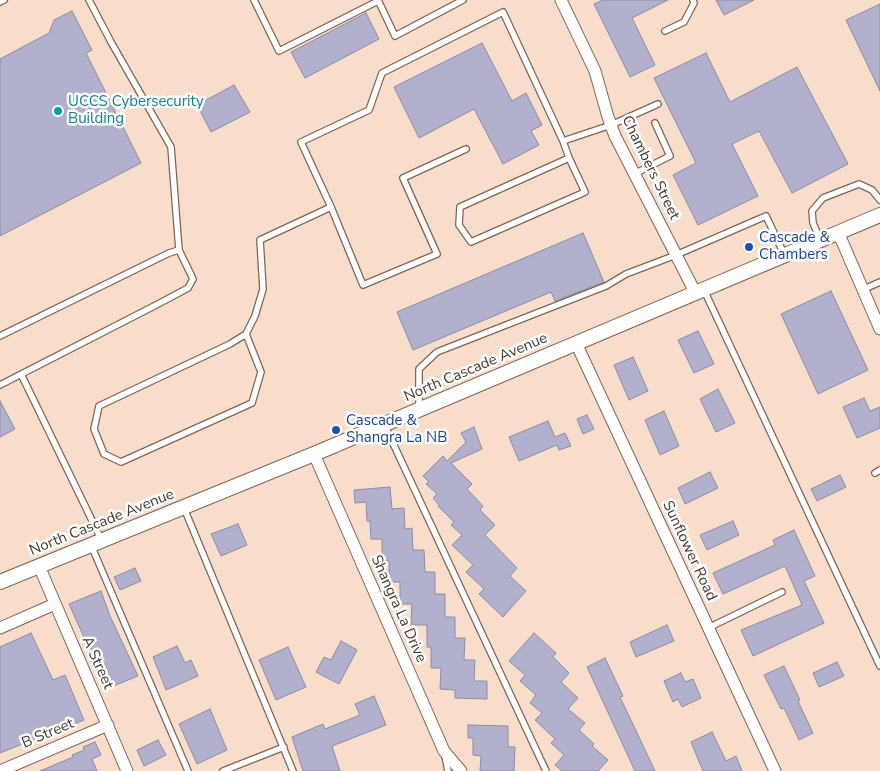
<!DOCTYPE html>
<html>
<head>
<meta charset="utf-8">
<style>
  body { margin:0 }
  canvas { display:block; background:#f9ddcb }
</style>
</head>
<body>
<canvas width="880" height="771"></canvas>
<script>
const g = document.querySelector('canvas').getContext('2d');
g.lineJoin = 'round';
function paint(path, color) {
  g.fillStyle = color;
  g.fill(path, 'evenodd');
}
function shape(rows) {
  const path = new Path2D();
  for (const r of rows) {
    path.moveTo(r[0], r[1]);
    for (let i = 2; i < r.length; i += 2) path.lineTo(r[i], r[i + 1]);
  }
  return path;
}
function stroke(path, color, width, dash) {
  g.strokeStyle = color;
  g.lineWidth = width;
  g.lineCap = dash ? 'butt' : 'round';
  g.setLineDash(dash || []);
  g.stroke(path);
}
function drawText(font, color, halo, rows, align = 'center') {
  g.font = font + ' "Nunito Sans",sans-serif';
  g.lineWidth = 5;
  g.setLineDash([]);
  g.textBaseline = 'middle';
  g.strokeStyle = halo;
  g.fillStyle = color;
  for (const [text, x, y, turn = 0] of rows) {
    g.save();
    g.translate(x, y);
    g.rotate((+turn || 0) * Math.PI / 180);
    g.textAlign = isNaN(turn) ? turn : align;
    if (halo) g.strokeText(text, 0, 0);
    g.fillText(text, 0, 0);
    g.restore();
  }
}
const building = shape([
  [603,0,668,0,632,18,655,65,630,77,594,4,603,0],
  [716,0,754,0,724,15,716,0],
  [880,4,880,91,846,20,880,4],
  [72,11,92,50,86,53,141,163,0,236,0,59,49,33,54,20,72,11],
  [366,13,379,39,305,78,291,52,366,13],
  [482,43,512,101,526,93,542,125,531,131,539,145,503,164,474,109,419,138,394,87,482,43],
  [706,53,730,102,797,67,848,164,792,193,759,131,732,144,758,196,698,225,673,175,696,163,654,78,706,53],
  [234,85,250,112,211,132,197,105,234,85],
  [583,233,604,282,555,301,551,292,413,350,397,312,583,233],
  [831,291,868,370,818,394,781,314,831,291],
  [698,331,714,364,694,373,678,340,698,331],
  [633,357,648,391,629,400,614,365,633,357],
  [718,389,735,423,716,432,700,399,718,389],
  [864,398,870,411,880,407,880,428,857,438,843,407,864,398],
  [0,401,15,429,0,437,0,401],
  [664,411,679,446,660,455,645,420,664,411],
  [587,415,594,429,583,434,577,419,587,415],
  [548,421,555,437,565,433,571,446,559,450,557,445,519,461,509,437,548,421],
  [474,427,482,449,451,463,472,484,467,489,483,506,480,510,495,525,485,535,517,568,510,576,526,591,503,617,479,594,484,589,466,572,473,565,452,545,462,535,451,525,454,522,438,506,439,505,433,498,437,494,426,484,429,482,423,476,443,456,447,461,466,442,461,433,474,427],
  [710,472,718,488,685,504,678,488,710,472],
  [840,475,846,487,817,501,811,489,840,475],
  [390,487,392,509,404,508,405,529,412,528,413,550,424,550,425,572,435,572,435,594,445,594,445,617,455,617,455,638,465,638,464,660,475,660,474,681,487,681,487,699,455,698,455,690,440,689,441,668,431,668,431,647,427,647,427,625,411,625,412,604,400,604,400,582,389,582,389,561,382,561,382,539,371,539,370,521,367,521,366,502,355,503,354,490,390,487],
  [733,521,739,535,707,550,700,535,733,521],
  [238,524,247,545,221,556,211,534,238,524],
  [794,530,815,576,804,581,824,623,753,656,741,630,802,605,785,566,723,594,713,573,775,545,773,540,794,530],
  [135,568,141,581,120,590,114,577,135,568],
  [101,591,110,616,138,676,111,687,110,686,105,688,94,665,96,664,69,604,101,591],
  [667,625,674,641,636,657,630,642,667,625],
  [31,633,53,680,65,675,84,720,36,740,35,739,0,753,0,647,31,633],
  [534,633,556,653,553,657,569,673,561,682,578,698,568,709,585,723,579,730,594,744,592,746,608,760,598,771,562,771,555,765,564,755,551,743,555,739,535,720,542,713,530,703,536,695,520,681,525,675,509,661,534,633],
  [341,641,357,650,339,684,316,672,324,657,331,660,341,641],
  [177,646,185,663,191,660,198,676,166,690,153,657,177,646],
  [288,647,306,687,276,700,259,660,288,647],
  [605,658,623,696,620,697,655,771,635,771,587,667,605,658],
  [837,662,844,676,819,687,813,673,837,662],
  [784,666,800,700,798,701,813,733,799,740,784,708,781,709,764,675,784,666],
  [681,673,685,682,693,679,701,698,682,707,678,699,673,702,664,681,681,673],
  [374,696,386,725,332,746,340,771,303,771,292,737,323,724,325,729,360,715,355,704,374,696],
  [210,709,227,750,197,764,179,724,210,709],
  [468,725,508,726,508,747,515,747,514,771,480,771,481,756,473,755,473,738,468,738,468,725],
  [712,732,726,761,736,756,742,771,703,771,691,742,712,732],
  [158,740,166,755,144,766,137,750,158,740],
  [95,742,101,755,92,759,97,771,40,771,73,757,72,755,84,750,83,747,95,742]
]);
paint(building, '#b2b1cd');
stroke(building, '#8b8aa5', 1);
const service = shape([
  [254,0,279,51,378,1],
  [378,0,395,36,463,0],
  [0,2,4,0],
  [665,31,684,22,694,3,693,0],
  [563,141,569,158,460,207,459,225,471,242,585,192,569,158],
  [466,149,403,178,437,254,363,285,331,207,301,142,369,110,382,73,503,12,563,141,611,125,658,104],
  [634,174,670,156,655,123],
  [820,239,813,223,812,211,823,198,859,184,872,190,880,200],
  [704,290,880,666],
  [862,290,880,282],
  [246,334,261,372,252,403,121,462,104,454,94,429,99,406,230,344,246,334,255,316,263,289,260,240,331,207],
  [0,336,169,253,179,250],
  [21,374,102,541],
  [0,385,160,303,188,288,193,279,179,250,171,147,111,42,89,0],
  [419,408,419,369,437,352,606,286,626,274,676,255,766,216,784,254],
  [384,424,546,771],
  [875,473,880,470],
  [184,508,293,771],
  [91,545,188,771],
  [708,628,782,592],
  [445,756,448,771],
  [223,771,284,747]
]);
const minor = shape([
  [561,0,595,71,608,117,615,136,695,292],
  [838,232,880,329],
  [576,343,775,771],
  [314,454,444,751,461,771],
  [39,566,127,771],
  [0,628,55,604],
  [0,771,108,725]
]);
const tertiary = shape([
  [0,582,314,454,880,215]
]);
stroke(service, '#7d6556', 8);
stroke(minor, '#7d6556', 13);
stroke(tertiary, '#7d6556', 16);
stroke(service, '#fff', 5.5);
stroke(minor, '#fff', 11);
stroke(tertiary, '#fff', 14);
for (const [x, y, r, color] of [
  [58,111,5,"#0f9aa8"],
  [749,247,5,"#1a4fb4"],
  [336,430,5,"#1a4fb4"]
]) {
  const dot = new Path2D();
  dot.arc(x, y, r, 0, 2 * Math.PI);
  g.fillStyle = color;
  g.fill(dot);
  stroke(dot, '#fff', 2);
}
drawText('15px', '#0d838f', '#fff', [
  ["UCCS Cybersecurity",68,102],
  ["Building",68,119]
], 'left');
drawText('15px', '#443932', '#fff', [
  ["Chambers Street",650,168,64],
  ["North Cascade Avenue",476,368,-23],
  ["North Cascade Avenue",102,523,-22],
  ["Sunflower Road",689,551,65],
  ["Shangra La Drive",398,609,66],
  ["A Street",97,663,66],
  ["B Street",48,734,-23]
]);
drawText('15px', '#164399', '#fff', [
  ["Cascade &",759,238],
  ["Chambers",759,255],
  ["Cascade &",346,421],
  ["Shangra La NB",346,438]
], 'left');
</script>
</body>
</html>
